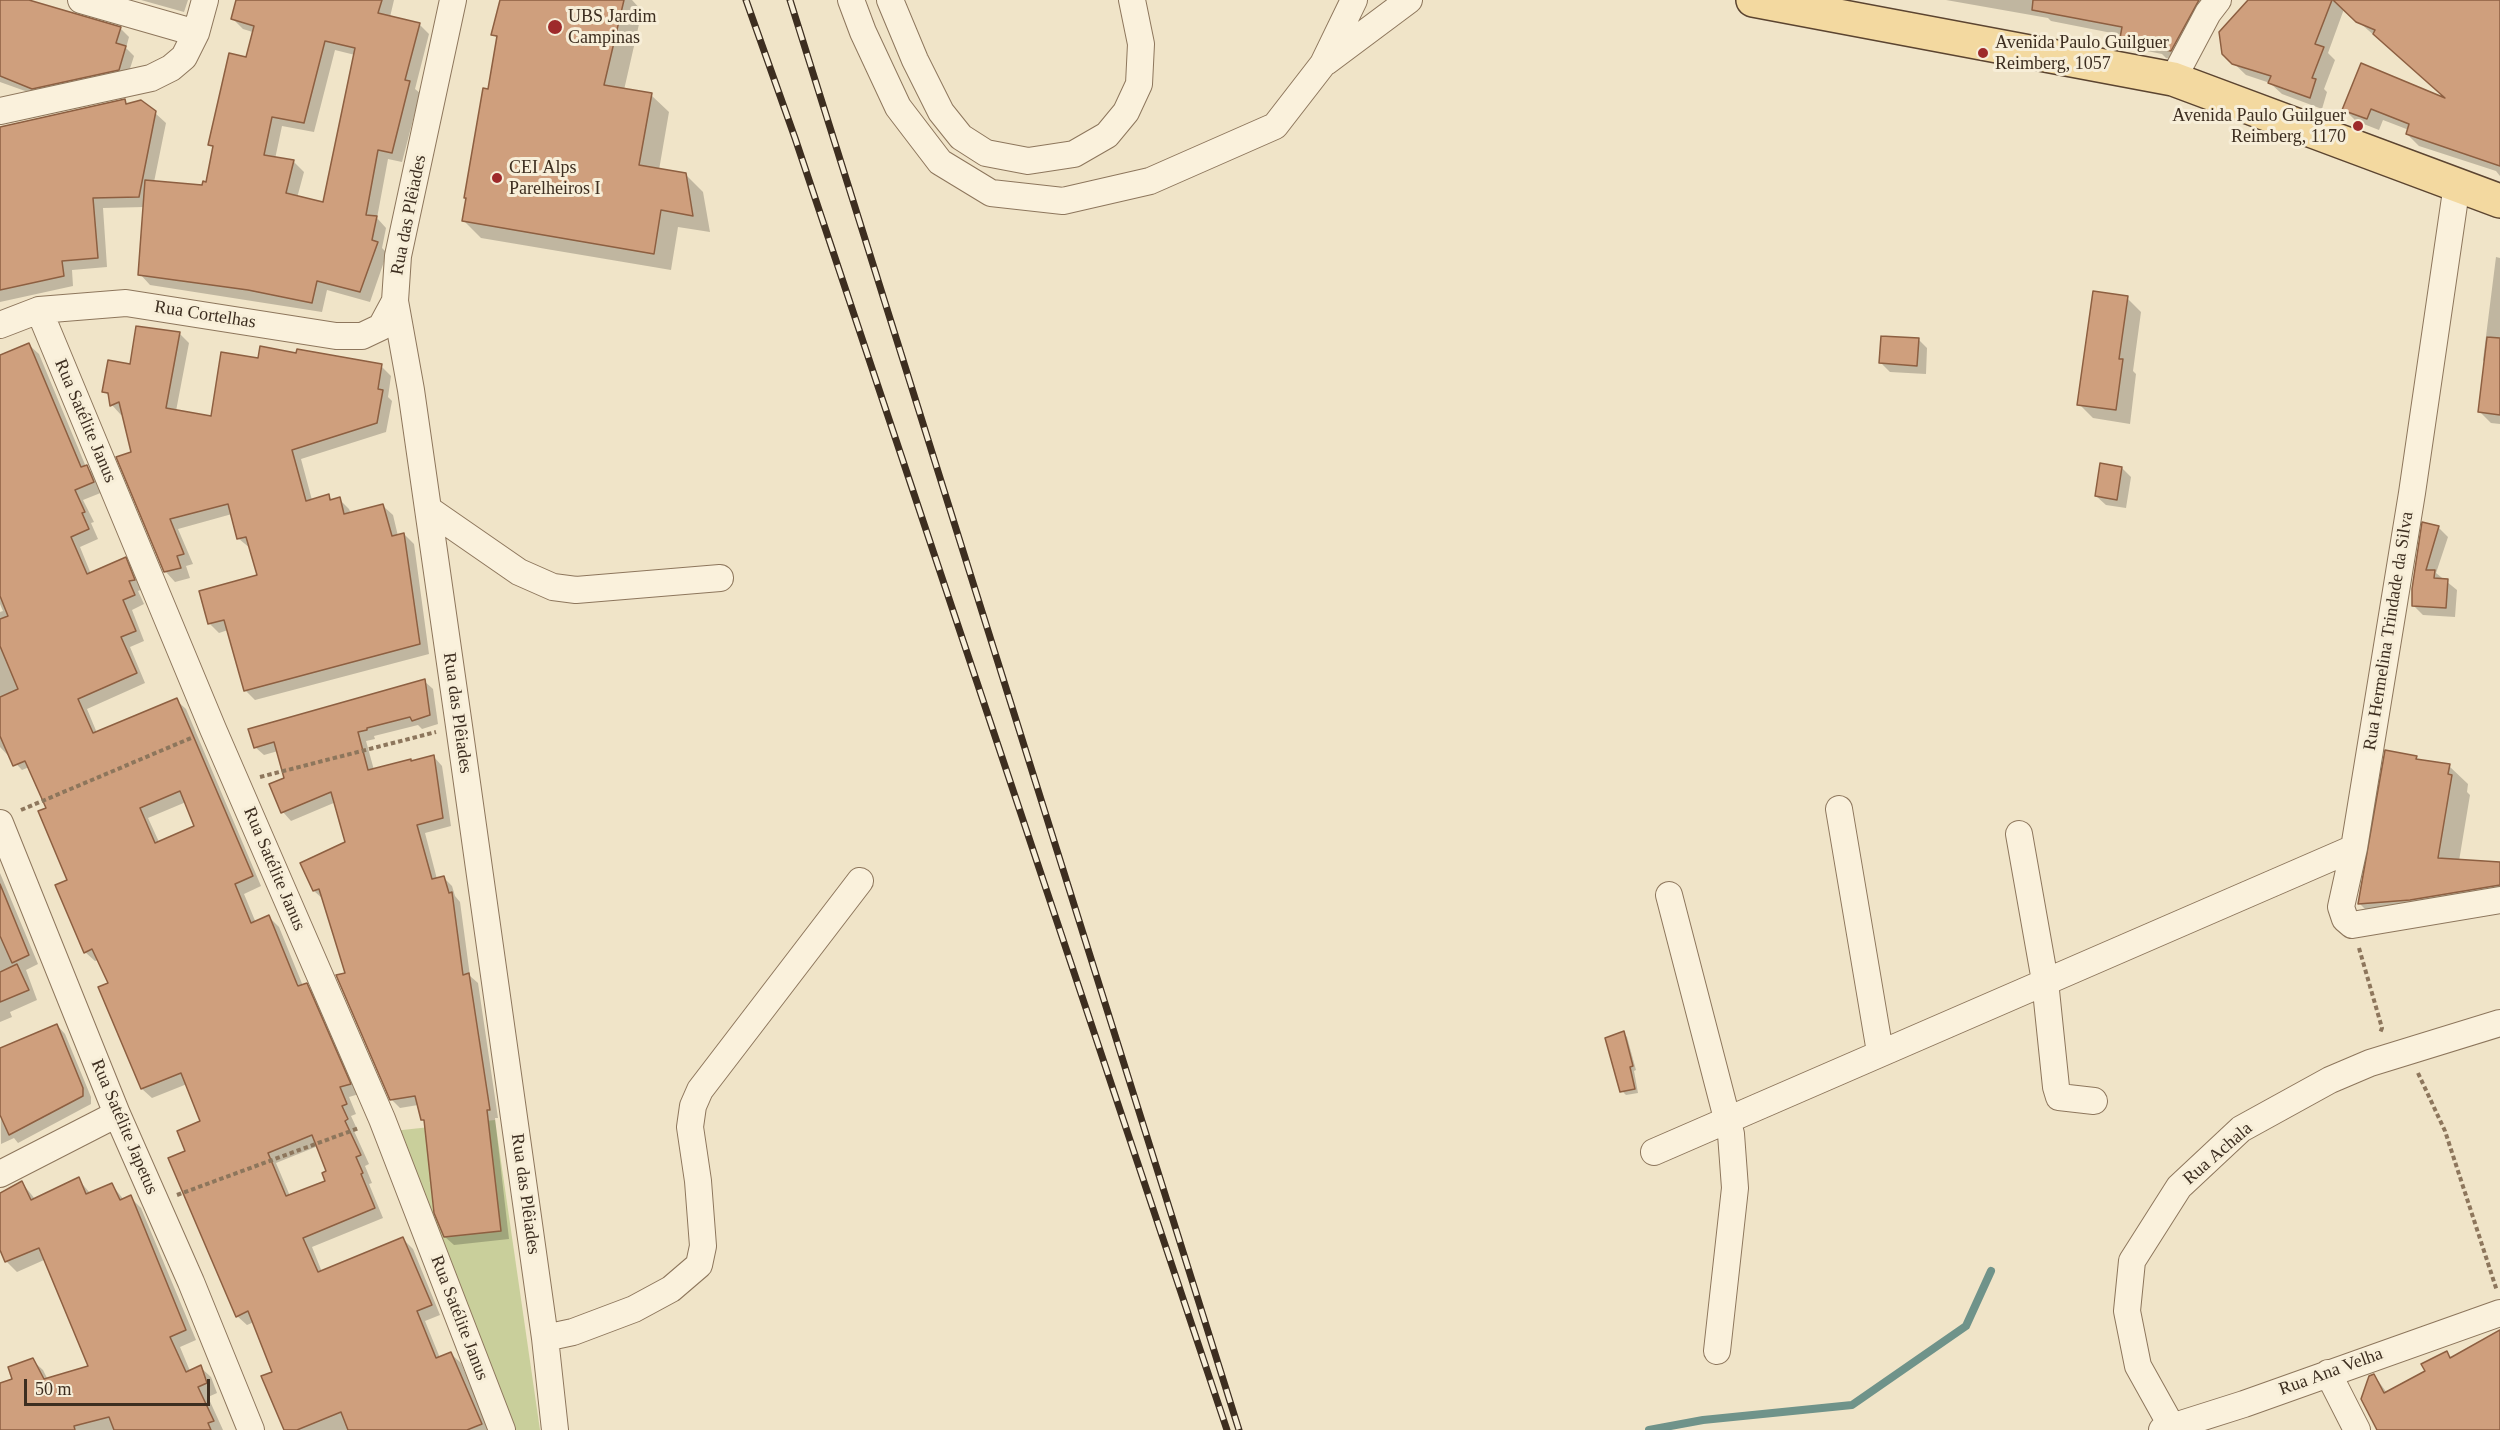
<!DOCTYPE html>
<html>
<head>
<meta charset="utf-8">
<style>
  body { margin:0 }
  #map { position:relative; width:2500px; height:1430px; overflow:hidden; background:#f0e4c8; font-family:Georgia,serif }
  canvas { display:block }
  .scale { position:absolute; left:24px; top:1379px; width:186px; height:27px; box-sizing:border-box; border:3px solid #3d2e20; border-top:0; padding-left:8px; font-size:18px; line-height:21px; white-space:nowrap; color:#3d2e20; -webkit-text-stroke:4px #f7eed8; paint-order:stroke }
</style>
</head>
<body>
<div id="map">
<canvas width="2500" height="1430"></canvas>
<div class="scale">50 m</div>
</div>
<script>
const g = document.querySelector('canvas').getContext('2d');
g.lineJoin = 'round';
function paint(path, color) {
  g.fillStyle = color;
  g.fill(path, 'evenodd');
}
function shape(rows) {
  const path = new Path2D();
  for (const r of rows) {
    path.moveTo(r[0], r[1]);
    for (let i = 2; i < r.length; i += 2) path.lineTo(r[i], r[i + 1]);
  }
  return path;
}
function stroke(path, color, width, dash) {
  g.strokeStyle = color;
  g.lineWidth = width;
  g.lineCap = dash ? 'butt' : 'round';
  g.setLineDash(dash || []);
  g.stroke(path);
}
function drawText(font, color, halo, rows, align = 'center') {
  g.font = font + ' Georgia,serif';
  g.lineWidth = 6;
  g.setLineDash([]);
  g.textBaseline = 'middle';
  g.strokeStyle = halo;
  g.fillStyle = color;
  for (const [text, x, y, turn = 0] of rows) {
    g.save();
    g.translate(x, y);
    g.rotate((+turn || 0) * Math.PI / 180);
    g.textAlign = isNaN(turn) ? turn : align;
    if (halo) g.strokeText(text, 0, 0);
    g.fillText(text, 0, 0);
    g.restore();
  }
}
paint(shape([
  [495,1120,540,1430,508,1430,393,1131]
]), '#c9cf9b');
paint(shape([
  [0,0,22,0,121,29,129,37,126,48,134,56,127,78,42,97,0,82],
  [141,0,188,0,184,12],
  [237,0,394,0,390,17,419,24,429,34,415,89,420,93,402,162,388,159,377,218,386,228,382,248,387,253,370,302,327,290,322,312,150,285,140,274,144,207,103,208,107,267,72,270,73,286,0,302,0,128,124,101,128,105,155,113,166,123,154,182,204,186,208,183,214,149,210,144,252,60,259,34,243,29,233,19],
  [335,50,355,55,324,204,297,198,304,172,294,162,275,159,282,126,314,132],
  [501,0,632,0,642,11,624,90,651,95,669,112,659,170,685,174,703,192,710,232,678,227,671,270,481,238,464,221,498,39,493,34],
  [1946,0,2214,0,2182,61,2166,58,2162,54,2132,48,2122,38,2122,35,2051,21,2048,18],
  [2250,0,2500,0,2500,176,2496,171,2419,146,2407,134,2409,130,2383,120,2379,130,2356,121,2344,109,2448,100,2344,9,2328,53,2335,60,2324,89,2327,92,2322,109,2282,94,2270,83,2246,75,2223,53],
  [2496,257,2500,258,2500,424,2491,423,2480,412,2485,363,2483,360],
  [2127,298,2141,312,2133,371,2136,374,2130,424,2093,418,2079,404],
  [179,333,189,343,176,411,212,418,259,360,381,366,391,376,388,397,392,401,386,432,301,459,312,500,329,496,333,501,339,499,349,509,351,514,383,506,393,515,398,536,404,534,414,544,429,654,255,700,245,690,228,630,219,633,209,623,259,576,250,548,239,539,232,514,178,529,193,564,186,566,190,578,175,582,166,572,124,414,121,415,112,405,111,398,104,391,131,365],
  [1918,339,1927,348,1926,374,1890,372,1881,363],
  [29,345,39,354,86,467,97,477,103,492,83,500,94,522,91,523,98,539,80,547,91,574,125,559,135,569,143,589,138,591,144,604,132,610,144,641,130,647,145,683,87,709,97,733,176,700,186,709,261,886,244,894,256,923,269,917,279,927,303,986,306,985,316,995,359,1094,349,1097,356,1114,351,1116,357,1129,354,1131,369,1164,365,1166,372,1183,369,1184,383,1218,312,1247,322,1272,403,1239,413,1249,440,1315,425,1321,440,1358,451,1354,461,1363,489,1430,285,1430,274,1373,254,1322,247,1325,237,1316,187,1152,202,1122,187,1084,152,1098,142,1089,110,984,98,960,95,961,85,952,69,881,48,809,51,758,22,770,0,747,0,612,3,611,0,604,0,356],
  [186,802,196,827,159,842,148,818],
  [318,1146,328,1172,327,1182,290,1196,276,1163],
  [2122,468,2131,477,2126,508,2106,505,2096,496],
  [2424,524,2439,528,2448,537,2436,573,2457,590,2455,617,2423,615,2414,606],
  [424,681,433,689,438,724,422,729,418,725,374,736,375,739,366,741,374,770,434,757,442,766,451,826,425,833,437,879,443,877,452,886,455,896,460,902,470,976,478,983,498,1118,495,1118,509,1239,454,1245,445,1237,425,1123,422,1119,418,1105,400,1108,392,1100,323,899,314,891,347,843,336,802,291,821,283,812,271,785,286,778,278,751,264,755,255,747],
  [2386,752,2449,766,2468,784,2467,792,2470,795,2459,861,2500,863,2500,906,2378,922,2360,904],
  [0,873,38,964,26,970,37,1000,10,1012,12,1017,0,1022],
  [57,1025,65,1034,91,1097,91,1104,18,1143,14,1138,1,1144,0,1050],
  [1623,1033,1627,1037,1636,1070,1634,1071,1638,1093,1626,1095,1622,1091],
  [78,1179,90,1193,112,1185,124,1200,130,1197,141,1208,196,1340,180,1347,190,1371,200,1367,211,1377,217,1393,208,1397,223,1430,0,1430,0,1385,13,1379,32,1360,43,1370,48,1380,90,1367,44,1260,17,1272,6,1261,0,1247,0,1194,22,1183,35,1199],
  [2500,1332,2500,1430,2381,1430,2374,1375,2387,1393,2427,1372,2446,1353,2452,1358]
]), '#0003');
stroke(shape([
  [1649,1430,1703,1420,1852,1405,1966,1326,1991,1271]
]), '#6f938a', 8);
const building = shape([
  [0,0,29,0,121,27,116,43,126,46,119,70,32,89,0,76,0,0],
  [236,0,382,0,378,13,420,23,405,80,410,81,392,153,378,150,366,215,377,216,372,240,378,242,360,292,317,281,312,303,248,290,138,275,145,180,202,185,203,181,206,182,213,146,208,145,229,53,246,57,254,26,231,19,236,0],
  [325,41,355,48,323,202,286,193,294,160,264,155,272,117,304,123,325,41],
  [500,0,624,0,604,85,652,93,639,165,686,173,693,216,661,210,654,254,462,221,466,198,464,198,483,88,488,89,497,36,491,35,500,0],
  [2033,0,2199,0,2171,51,2153,48,2154,44,2120,38,2122,27,2032,10,2033,0],
  [2248,0,2332,0,2315,44,2324,47,2312,78,2316,79,2310,98,2268,83,2271,76,2232,64,2222,54,2219,32,2248,0],
  [2333,0,2500,0,2500,166,2406,134,2409,124,2371,109,2367,119,2342,110,2361,63,2445,98,2373,34,2375,30,2356,22,2333,0],
  [125,99,126,104,141,100,156,111,139,197,93,198,98,258,62,261,64,276,0,290,0,127,125,99],
  [2093,291,2128,296,2119,359,2123,359,2116,410,2077,405,2093,291],
  [136,326,180,332,166,408,211,416,221,352,258,358,260,346,296,353,297,349,382,364,378,389,383,390,377,423,292,450,306,501,329,494,330,500,340,497,344,514,383,504,392,536,404,533,420,644,244,691,224,620,208,624,199,591,257,575,246,537,237,539,228,504,170,519,184,554,177,556,181,568,164,572,116,457,131,452,119,402,110,406,108,393,102,392,108,360,130,364,136,326],
  [1881,336,1919,338,1917,366,1879,363,1881,336],
  [2487,337,2500,338,2500,415,2478,412,2487,337],
  [29,343,81,467,87,465,94,482,75,490,85,512,82,513,89,529,71,537,87,574,126,557,135,580,129,581,135,595,123,600,136,631,121,637,137,673,78,699,93,733,177,698,253,876,235,884,251,923,269,915,297,984,298,986,307,983,351,1084,340,1087,347,1104,342,1106,348,1119,345,1121,361,1155,356,1157,363,1173,361,1174,375,1208,303,1238,318,1272,403,1237,432,1305,417,1311,436,1358,451,1352,482,1424,467,1430,348,1430,341,1412,297,1430,284,1430,261,1376,272,1372,248,1311,236,1317,168,1158,185,1151,177,1131,200,1121,181,1073,141,1089,98,987,108,983,92,949,84,953,55,885,67,880,38,811,46,808,25,761,13,766,0,736,0,697,18,689,0,646,0,619,8,616,0,596,0,355,29,343],
  [180,791,194,826,155,843,140,808,180,791],
  [312,1135,326,1171,322,1173,325,1181,286,1196,268,1153,312,1135],
  [2100,463,2122,467,2117,500,2095,496,2100,463],
  [2422,522,2439,526,2426,570,2435,570,2434,578,2448,579,2446,608,2412,606,2412,589,2422,522],
  [425,679,430,715,412,721,410,717,367,728,367,730,358,732,368,770,411,759,411,761,434,755,443,818,417,825,432,879,444,876,449,893,452,892,463,975,469,973,490,1110,487,1110,501,1231,444,1237,434,1213,424,1120,421,1120,415,1096,390,1100,336,975,345,973,319,889,313,891,300,863,345,842,331,792,281,813,269,784,284,778,274,742,254,748,248,729,425,679],
  [2385,750,2417,756,2416,759,2450,764,2448,774,2452,775,2438,858,2500,862,2500,885,2410,900,2358,904,2385,750],
  [0,884,29,955,12,963,0,936,0,884],
  [17,964,29,990,0,1002,0,972,17,964],
  [57,1024,83,1088,83,1096,9,1135,0,1115,0,1048,57,1024],
  [1624,1031,1633,1066,1630,1067,1635,1089,1620,1092,1605,1038,1624,1031],
  [79,1177,86,1194,112,1183,120,1200,131,1195,186,1330,170,1337,186,1372,201,1365,207,1383,198,1387,214,1421,208,1423,211,1430,114,1430,109,1417,74,1426,75,1430,0,1430,0,1383,12,1379,8,1367,33,1358,44,1379,88,1366,39,1248,5,1262,0,1250,0,1193,22,1181,31,1200,79,1177],
  [2500,1330,2500,1430,2377,1430,2361,1399,2369,1376,2374,1374,2384,1393,2425,1371,2421,1364,2447,1351,2450,1358,2500,1330]
]);
paint(building, '#cf9f7d');
stroke(building, '#8d5f41', 1.5);
const minor = shape([
  [81,0,196,33],
  [453,0,398,256,395,301,411,390,459,726,545,1338,555,1430],
  [851,0,863,32,898,107,940,162,991,193,1063,201,1150,181,1275,126,1323,64,1354,0],
  [890,0,915,60,941,112,961,137,986,153,1028,161,1074,154,1107,135,1126,112,1139,84,1141,44,1132,0],
  [1326,62,1409,0],
  [2173,79,2208,13,2218,0],
  [0,111,151,78,171,68,184,57,196,33,205,0],
  [2457,184,2412,493,2354,848,2341,907,2345,919,2352,925,2500,900],
  [39,310,213,729,382,1119,502,1430],
  [0,325,39,310,126,303,336,336,362,336,381,327,395,301],
  [428,509,519,572,553,587,576,590,720,578],
  [1839,809,1880,1052],
  [0,823,117,1114,191,1282,251,1430],
  [2019,834,2045,981,2056,1087,2059,1097,2094,1101],
  [1669,895,1731,1134,1735,1188,1717,1351],
  [1654,1152,2354,848],
  [0,1174,117,1114],
  [545,1338,573,1332,634,1309,671,1289,699,1265,703,1246,698,1181,690,1127,693,1106,700,1090,860,881],
  [2328,1373,2357,1430],
  [2172,1427,2138,1366,2127,1311,2132,1261,2179,1187,2241,1129,2330,1080,2370,1063,2500,1023],
  [2162,1430,2244,1404,2500,1313]
]);
const major = shape([
  [1753,0,2173,79,2500,201]
]);
stroke(minor, '#8d765c', 28);
stroke(major, '#5b4430', 36);
stroke(shape([
  [260,777,436,732],
  [21,810,191,738],
  [2359,948,2382,1028,2380,1033],
  [2418,1073,2445,1131,2497,1291],
  [177,1195,359,1128]
]), '#8d765c', 4, [4.5, 3]);
stroke(minor, '#faf1dc', 26);
stroke(major, '#f3d9a0', 33);
const rail = shape([
  [746,0,795,138,1227,1430],
  [790,0,1239,1430]
]);
stroke(rail, '#3d2e20', 7);
stroke(rail, '#f7eed8', 4.5, [14]);
for (const [x, y, r, color] of [
  [555,27,8,"#9e2a2b"],
  [1983,53,6,"#9e2a2b"],
  [2358,126,6,"#9e2a2b"],
  [497,178,6,"#9e2a2b"]
]) {
  const dot = new Path2D();
  dot.arc(x, y, r, 0, 2 * Math.PI);
  g.fillStyle = color;
  g.fill(dot);
  stroke(dot, '#f7eed8', 2);
}
drawText('18px', '#3d2e20', '#f7eed8', [
  ["UBS Jardim",568,17],
  ["Campinas",568,38],
  ["Avenida Paulo Guilguer",1995,43],
  ["Reimberg, 1057",1995,64],
  ["Avenida Paulo Guilguer",2346,116,"right"],
  ["Reimberg, 1170",2346,137,"right"],
  ["CEI Alps",509,168],
  ["Parelheiros I",509,189]
], 'left');
drawText('18px', '#3d2e20', '#f7eed8', [
  ["Rua das Plêiades",409,215,-79],
  ["Rua Cortelhas",205,315,9],
  ["Rua Satélite Janus",85,421,67],
  ["Rua Hermelina Trindade da Silva",2389,631,-81],
  ["Rua das Plêiades",457,713,82],
  ["Rua Satélite Janus",274,869,67],
  ["Rua Satélite Japetus",124,1127,67],
  ["Rua Achala",2218,1154,-41],
  ["Rua das Plêiades",525,1194,82],
  ["Rua Satélite Janus",459,1318,69],
  ["Rua Ana Velha",2331,1372,-20]
]);
</script>
</body>
</html>
